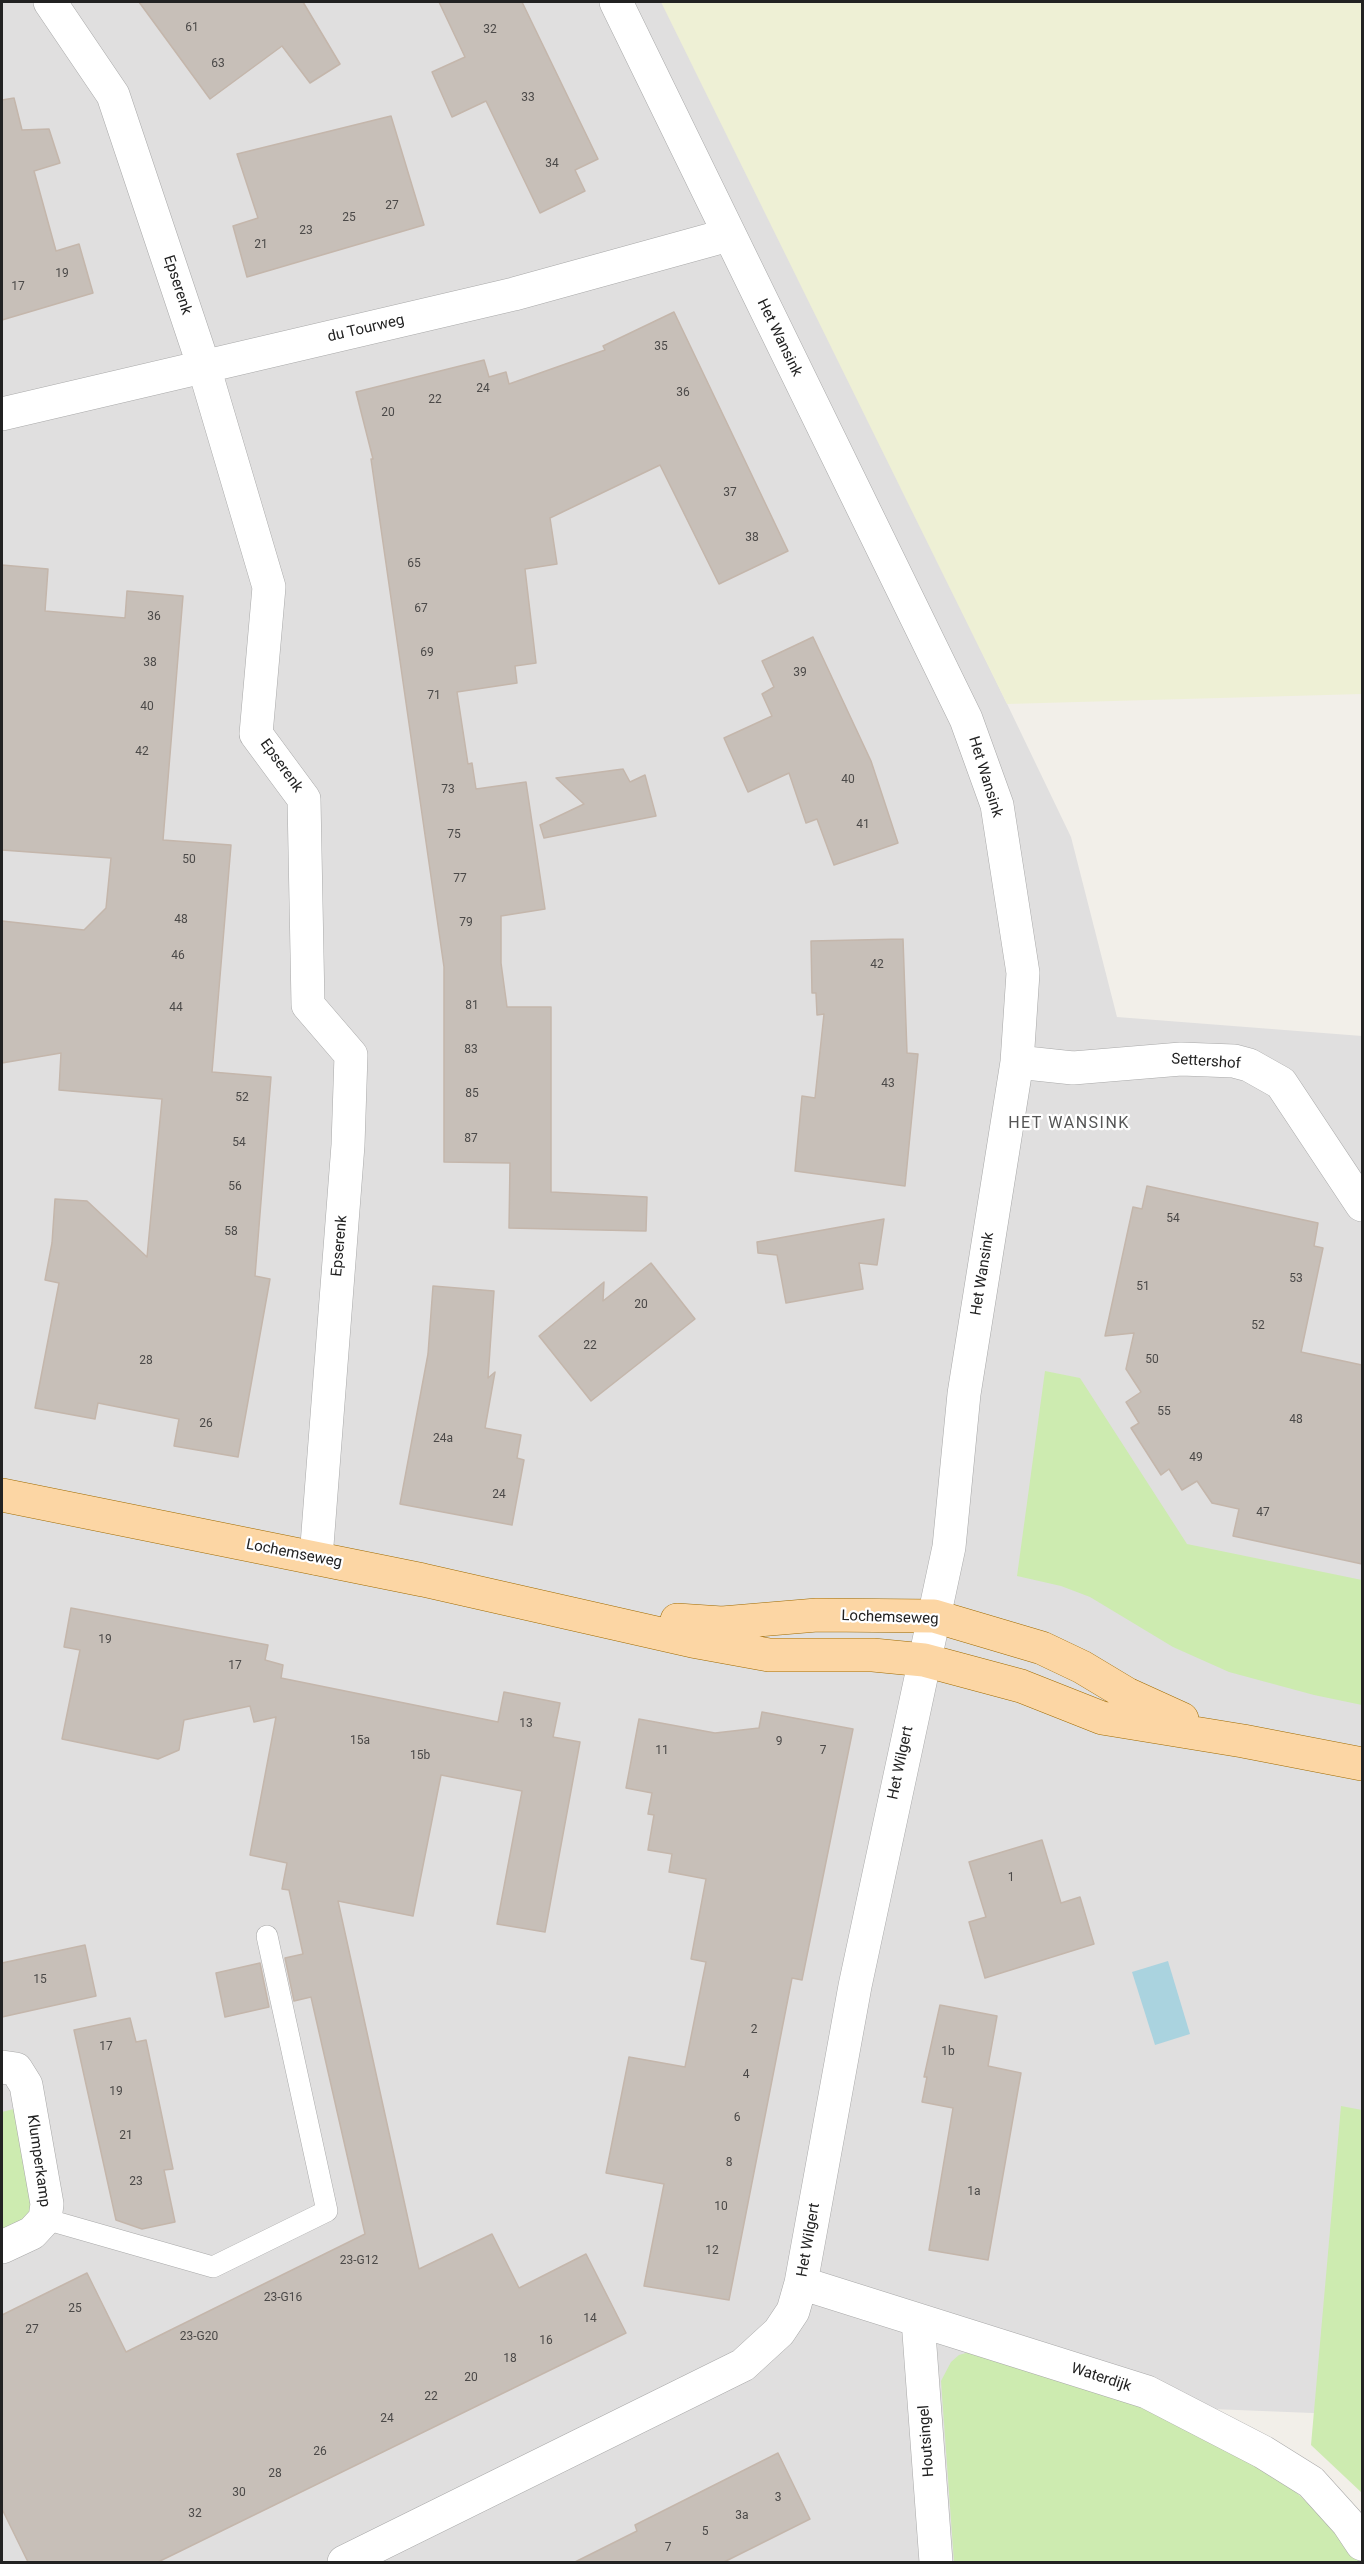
<!DOCTYPE html>
<html>
<head>
<meta charset="utf-8">
<style>
  body { margin:0 }
  #map { position:relative; width:1364px; height:2564px; overflow:hidden; background:#f2efe9; font-family:Roboto,sans-serif }
  canvas { display:block }
  .frame { position:absolute; inset:0; border:3px solid #222; pointer-events:none }
</style>
</head>
<body>
<div id="map">
<canvas width="1364" height="2564"></canvas>
<div class="frame"></div>
</div>
<script>
const g = document.querySelector('canvas').getContext('2d');
g.lineJoin = 'round';
function paint(path, color) {
  g.fillStyle = color;
  g.fill(path, 'evenodd');
}
function shape(rows) {
  const path = new Path2D();
  for (const r of rows) {
    path.moveTo(r[0], r[1]);
    for (let i = 2; i < r.length; i += 2) path.lineTo(r[i], r[i + 1]);
  }
  return path;
}
function stroke(path, color, width, dash) {
  g.strokeStyle = color;
  g.lineWidth = width;
  g.lineCap = dash ? 'butt' : 'round';
  g.setLineDash(dash || []);
  g.stroke(path);
}
function drawText(font, color, halo, rows, align = 'center') {
  g.font = font + ' Roboto,sans-serif';
  g.lineWidth = 4.5;
  g.setLineDash([]);
  g.textBaseline = 'middle';
  g.strokeStyle = halo;
  g.fillStyle = color;
  for (const [text, x, y, turn = 0] of rows) {
    g.save();
    g.translate(x, y);
    g.rotate((+turn || 0) * Math.PI / 180);
    g.textAlign = isNaN(turn) ? turn : align;
    if (halo) g.strokeText(text, 0, 0);
    g.fillText(text, 0, 0);
    g.restore();
  }
}
paint(shape([
  [2,2,670,2,1071,837,1117,1017,1362,1036,1362,2415,963,2399,976,2562,2,2562]
]), '#e0dfdf');
paint(shape([
  [661,2,1362,2,1362,694,1007,704]
]), '#eef0d5');
paint(shape([
  [1045,1371,1080,1378,1187,1544,1362,1580,1362,1705,1314,1695,1229,1672,1173,1647,1090,1597,1061,1586,1017,1576],
  [25,2106,46,2213,2,2236,2,2112],
  [1341,2106,1362,2110,1362,2493,1311,2445],
  [973,2351,1157,2409,1283,2480,1312,2507,1361,2562,954,2562,941,2381,951,2362,959,2355]
]), '#cdebb0');
paint(shape([
  [1168,1961,1190,2034,1155,2045,1132,1972]
]), '#aad3df');
const building = shape([
  [139,2,303,2,340,64,310,83,282,46,210,99,139,2],
  [439,2,522,2,598,159,575,170,585,191,540,213,486,101,452,117,432,72,465,57,439,2],
  [14,98,22,130,49,129,60,163,34,171,56,251,79,244,93,293,2,320,2,100,14,98],
  [391,116,424,225,247,277,233,226,258,218,237,154,391,116],
  [674,312,788,551,719,584,660,465,550,518,557,564,525,569,536,663,515,666,517,683,457,692,468,764,472,763,476,789,526,782,545,909,501,916,501,963,507,1007,551,1007,551,1192,647,1197,646,1231,509,1228,510,1163,444,1162,444,967,371,459,373,459,356,392,484,360,489,377,506,372,509,384,605,350,603,346,674,312],
  [2,565,48,569,45,611,125,618,127,591,183,596,163,840,231,845,212,1072,271,1077,255,1276,270,1279,238,1457,174,1446,179,1419,98,1403,95,1419,35,1408,59,1283,45,1280,52,1243,55,1199,87,1201,147,1257,162,1099,59,1090,61,1053,2,1063,2,921,84,930,106,908,111,858,2,850,2,565],
  [813,637,871,761,898,843,834,865,817,819,806,823,789,773,748,792,724,738,772,716,762,694,774,687,762,661,813,637],
  [623,769,630,782,645,775,656,816,544,838,540,825,584,804,556,778,623,769],
  [903,939,907,1053,918,1054,905,1186,795,1171,802,1096,815,1098,824,1014,817,1015,816,993,812,993,811,941,903,939],
  [1147,1186,1318,1223,1314,1246,1323,1248,1301,1352,1362,1365,1362,1564,1233,1536,1239,1509,1212,1503,1197,1481,1182,1490,1169,1469,1161,1475,1131,1428,1139,1423,1126,1402,1141,1392,1126,1369,1134,1333,1105,1336,1133,1207,1142,1209,1147,1186],
  [884,1219,877,1265,859,1263,863,1289,786,1303,777,1255,758,1253,757,1242,884,1219],
  [651,1263,695,1319,591,1401,539,1336,604,1282,603,1301,651,1263],
  [433,1286,494,1291,488,1378,495,1372,485,1428,521,1435,517,1458,524,1460,512,1525,400,1504,428,1354,433,1286],
  [71,1608,268,1645,265,1660,283,1665,281,1678,498,1722,504,1692,560,1703,553,1737,580,1742,545,1932,497,1924,522,1791,441,1775,413,1916,338,1901,419,2269,492,2234,519,2288,586,2254,626,2333,158,2562,28,2562,2,2509,2,2315,87,2273,126,2352,365,2234,311,1997,294,2001,285,1958,303,1954,289,1890,282,1889,287,1863,250,1855,276,1717,254,1722,250,1706,184,1720,179,1750,158,1759,62,1739,80,1650,64,1647,71,1608],
  [762,1712,853,1729,802,1980,792,1978,729,2300,644,2286,664,2184,606,2173,629,2057,685,2067,706,1962,691,1959,706,1879,669,1872,672,1854,648,1850,654,1815,648,1814,652,1793,626,1788,639,1719,715,1733,759,1728,762,1712],
  [1042,1840,1061,1903,1080,1897,1094,1944,985,1978,969,1922,986,1917,969,1862,1042,1840],
  [85,1945,96,1996,2,2017,2,1963,85,1945],
  [260,1963,269,2007,225,2017,216,1973,260,1963],
  [940,2005,997,2016,988,2066,1021,2073,988,2260,929,2250,953,2108,922,2102,927,2077,924,2077,940,2005],
  [130,2018,136,2042,146,2040,173,2169,164,2170,175,2222,142,2229,116,2220,74,2030,130,2018],
  [778,2453,810,2519,724,2562,575,2562,637,2531,635,2525,778,2453]
]);
paint(building, '#c7bfb8');
stroke(building, '#c4b6ab', 1.5);
const service = shape([
  [45,2219,213,2267,327,2211,267,1936]
]);
const minor = shape([
  [50,2,113,95,204,367,269,587,256,734,304,799,308,1005,351,1055,348,1145,316,1558],
  [2,414,514,294,728,235],
  [1017,1062,1073,1068,1181,1059,1234,1061,1249,1065,1281,1083,1362,1205],
  [2,2067,16,2069,26,2085,47,2204,45,2219,32,2233,2,2247],
  [801,2283,1147,2392,1263,2452,1311,2482,1348,2523,1362,2544],
  [918,2320,936,2562],
  [344,2562,743,2365,779,2332,793,2311,801,2283,855,1986,949,1547,964,1394,1017,1062,1023,973,997,805,966,719,616,2]
]);
const primary = shape([
  [2,1495,423,1580,692,1641,769,1655,873,1655,924,1660,1021,1686,1102,1718,1243,1741,1362,1764],
  [677,1620,722,1623,817,1615,934,1616,1042,1648,1082,1667,1127,1694,1182,1719]
]);
stroke(service, '#a9a9a9', 22);
stroke(minor, '#a9a9a9', 34);
stroke(primary, '#a06b00', 34);
stroke(service, '#fff', 21);
stroke(minor, '#fff', 33);
stroke(primary, '#fcd6a4', 33);
drawText('12px', '#4b4948', null, [
  ["61",192,28],
  ["32",490,30],
  ["63",218,64],
  ["33",528,98],
  ["34",552,164],
  ["27",392,206],
  ["25",349,218],
  ["23",306,231],
  ["21",261,245],
  ["19",62,274],
  ["17",18,287],
  ["35",661,347],
  ["24",483,389],
  ["36",683,393],
  ["22",435,400],
  ["20",388,413],
  ["37",730,493],
  ["38",752,538],
  ["65",414,564],
  ["67",421,609],
  ["36",154,617],
  ["69",427,653],
  ["38",150,663],
  ["39",800,673],
  ["71",434,696],
  ["40",147,707],
  ["42",142,752],
  ["40",848,780],
  ["73",448,790],
  ["41",863,825],
  ["75",454,835],
  ["50",189,860],
  ["77",460,879],
  ["48",181,920],
  ["79",466,923],
  ["46",178,956],
  ["42",877,965],
  ["81",472,1006],
  ["44",176,1008],
  ["83",471,1050],
  ["43",888,1084],
  ["85",472,1094],
  ["52",242,1098],
  ["87",471,1139],
  ["54",239,1143],
  ["56",235,1187],
  ["54",1173,1219],
  ["58",231,1232],
  ["53",1296,1279],
  ["51",1143,1287],
  ["20",641,1305],
  ["52",1258,1326],
  ["22",590,1346],
  ["50",1152,1360],
  ["28",146,1361],
  ["55",1164,1412],
  ["48",1296,1420],
  ["26",206,1424],
  ["24a",443,1439],
  ["49",1196,1458],
  ["24",499,1495],
  ["47",1263,1513],
  ["19",105,1640],
  ["17",235,1666],
  ["13",526,1724],
  ["15a",360,1741],
  ["9",779,1742],
  ["11",662,1751],
  ["7",823,1751],
  ["15b",420,1756],
  ["1",1011,1878],
  ["15",40,1980],
  ["2",754,2030],
  ["17",106,2047],
  ["1b",948,2052],
  ["4",746,2075],
  ["19",116,2092],
  ["6",737,2118],
  ["21",126,2136],
  ["8",729,2163],
  ["23",136,2182],
  ["1a",974,2192],
  ["10",721,2207],
  ["12",712,2251],
  ["23-G12",359,2261],
  ["23-G16",283,2298],
  ["25",75,2309],
  ["14",590,2319],
  ["27",32,2330],
  ["23-G20",199,2337],
  ["16",546,2341],
  ["18",510,2359],
  ["20",471,2378],
  ["22",431,2397],
  ["24",387,2419],
  ["26",320,2452],
  ["28",275,2474],
  ["30",239,2493],
  ["3",778,2498],
  ["32",195,2514],
  ["3a",742,2516],
  ["5",705,2532],
  ["7",668,2548]
]);
drawText('15px', '#222', '#fff', [
  ["Epserenk",177,285,72],
  ["du Tourweg",366,329,-13],
  ["Het Wansink",779,338,64],
  ["Epserenk",281,766,54],
  ["Het Wansink",985,777,73],
  ["Settershof",1206,1062,4],
  ["Epserenk",340,1246,-85],
  ["Het Wansink",983,1274,-81],
  ["Lochemseweg",294,1554,11],
  ["Lochemseweg",890,1618,2],
  ["Het Wilgert",901,1763,-78],
  ["Klumperkamp",38,2161,82],
  ["Het Wilgert",809,2240,-80],
  ["Waterdijk",1101,2378,18],
  ["Houtsingel",927,2441,-94]
]);
g.letterSpacing = '1.5px';
drawText('16px', '#555', '#fff', [
  ["HET WANSINK",1069,1124]
]);
g.letterSpacing = '0px';
</script>
</body>
</html>
